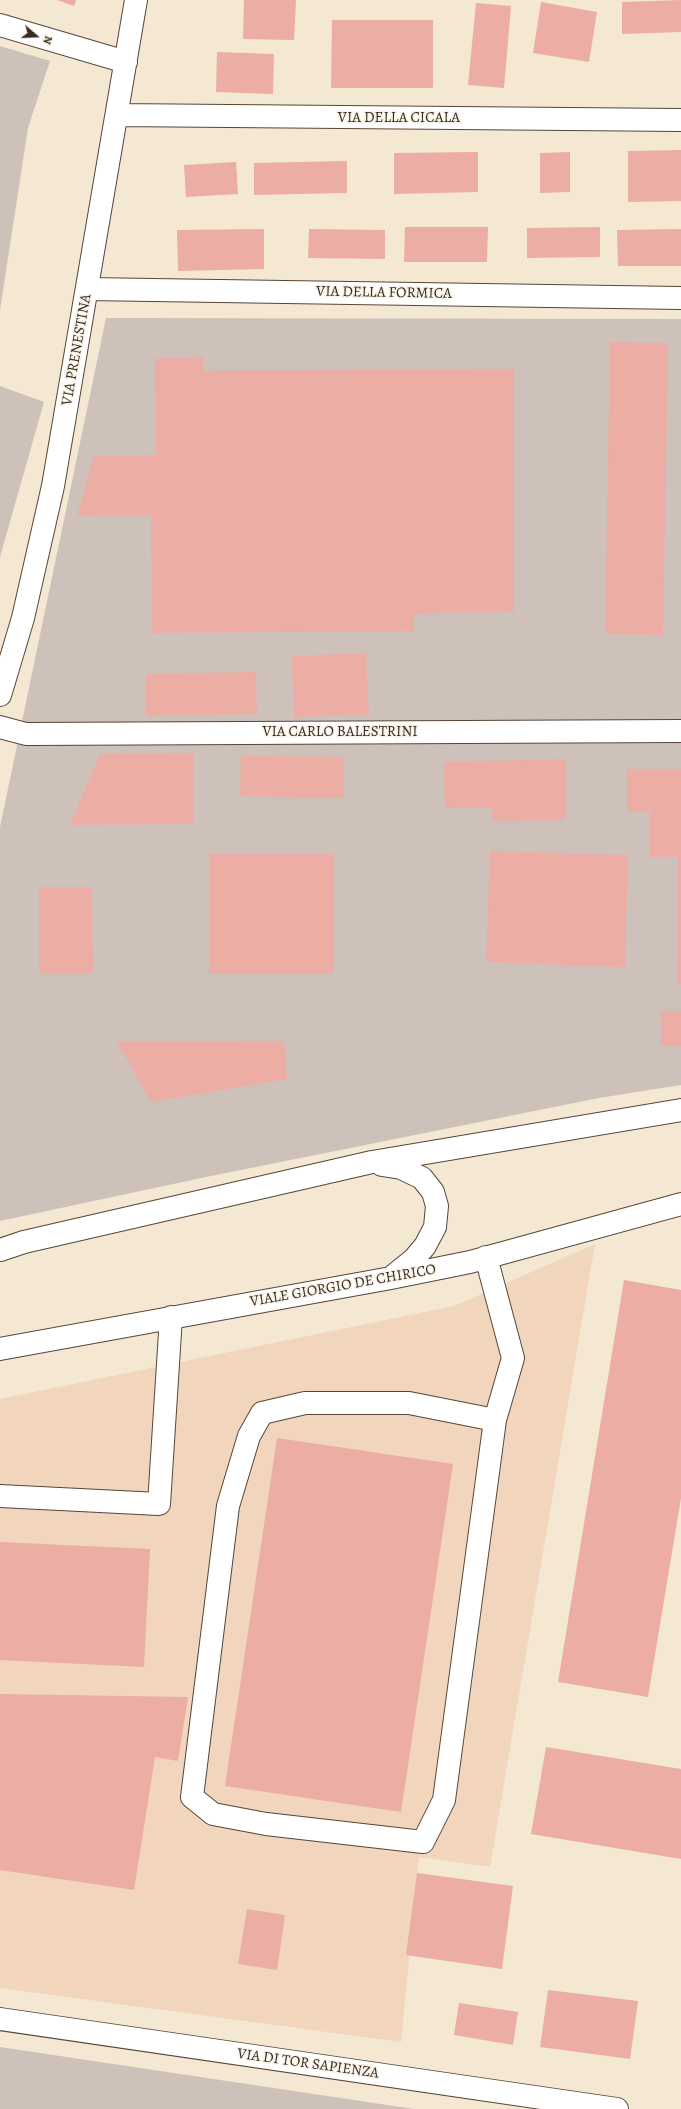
<!DOCTYPE html>
<html>
<head>
<meta charset="utf-8">
<style>
  body { margin:0 }
  #map { position:relative; width:681px; height:2109px; overflow:hidden; background:#f4e8d3; font-family:Alegreya,serif }
  canvas { display:block }
  .north { position:absolute; left:16px; top:16px; width:40px; height:40px; -webkit-text-stroke:3px #f7f3e8; paint-order:stroke; rotate:109deg; font-size:11px; font-weight:700; line-height:16px; text-align:center; color:#3b2a1e }
  .north::after { content:''; display:block; margin:auto; width:14px; height:18px; background:#3b2a1e; clip-path:polygon(50% 0,100% 100%,50% 72%,0 100%) }
</style>
</head>
<body>
<div id="map">
<canvas width="681" height="2109"></canvas>
<div class="north">N</div>
</div>
<script>
const g = document.querySelector('canvas').getContext('2d');
g.lineJoin = 'round';
function paint(path, color) {
  g.fillStyle = color;
  g.fill(path, 'evenodd');
}
function shape(rows) {
  const path = new Path2D();
  for (const r of rows) {
    path.moveTo(r[0], r[1]);
    for (let i = 2; i < r.length; i += 2) path.lineTo(r[i], r[i + 1]);
  }
  return path;
}
function stroke(path, color, width, dash) {
  g.strokeStyle = color;
  g.lineWidth = width;
  g.lineCap = dash ? 'butt' : 'round';
  g.setLineDash(dash || []);
  g.stroke(path);
}
function drawText(font, color, halo, rows, align = 'center') {
  g.font = font + ' Alegreya,serif';
  g.lineWidth = 3;
  g.setLineDash([]);
  g.textBaseline = 'middle';
  g.strokeStyle = halo;
  g.fillStyle = color;
  for (const [text, x, y, turn = 0] of rows) {
    g.save();
    g.translate(x, y);
    g.rotate((+turn || 0) * Math.PI / 180);
    g.textAlign = isNaN(turn) ? turn : align;
    if (halo) g.strokeText(text, 0, 0);
    g.fillText(text, 0, 0);
    g.restore();
  }
}
paint(shape([
  [595,1244,490,1867,419,1857,401,2042,0,1988,0,1399,454,1306]
]), '#f1d5bd');
paint(shape([
  [0,46,50,61,28,128,0,310],
  [106,318,681,319,681,1085,599,1098,206,1177,0,1221,0,827],
  [0,386,44,402,0,557],
  [0,2047,414,2109,0,2109]
]), '#cec1ba');
paint(shape([
  [57,0,76,0,74,6],
  [244,0,296,0,294,40,243,39],
  [681,0,681,32,622,34,622,2],
  [541,2,597,12,589,62,533,53],
  [476,3,511,6,504,88,468,85],
  [332,20,433,20,433,88,331,88],
  [217,52,274,54,273,94,216,92],
  [681,150,681,201,628,202,628,151],
  [478,152,478,192,394,194,394,153],
  [570,152,570,192,540,193,540,153],
  [347,161,347,193,254,195,254,163],
  [236,162,238,194,186,197,184,165],
  [405,227,488,227,487,262,404,262],
  [600,227,600,257,527,258,527,228],
  [264,229,264,269,178,271,177,230],
  [309,229,385,230,385,259,308,258],
  [681,229,681,266,618,266,617,230],
  [610,342,668,343,663,635,605,634],
  [203,357,203,371,514,369,514,612,414,613,414,631,152,633,151,515,77,516,94,456,156,455,155,358],
  [366,653,369,715,294,717,292,656],
  [256,672,257,714,146,716,146,674],
  [193,753,193,824,70,825,100,754],
  [241,756,344,757,344,798,240,796],
  [565,759,566,820,492,821,491,807,445,808,444,762],
  [627,769,681,769,681,984,677,984,678,857,649,857,650,812,627,812],
  [490,851,628,855,625,967,486,962],
  [209,854,334,854,334,974,209,974],
  [39,887,92,887,93,973,39,973],
  [661,1011,681,1011,681,1046,661,1045],
  [284,1041,287,1079,151,1102,117,1042],
  [624,1280,681,1290,681,1498,648,1697,558,1682],
  [277,1438,453,1464,401,1812,225,1786],
  [0,1542,150,1549,144,1667,0,1660],
  [0,1694,188,1697,178,1761,155,1757,134,1890,0,1870],
  [546,1747,681,1769,681,1859,531,1834],
  [417,1873,513,1886,502,1969,406,1955],
  [247,1909,285,1915,277,1970,238,1964],
  [548,1990,638,2001,630,2059,540,2047],
  [459,2003,518,2012,513,2045,454,2035]
]), '#ebada4');
const minor = shape([
  [0,25,126,62],
  [117,115,681,120],
  [87,289,681,298],
  [0,695,23,618,53,486,136,0],
  [0,727,26,734,681,731],
  [382,1165,401,1168,422,1178,433,1192,437,1206,435,1227,425,1246,414,1259,393,1276],
  [0,1250,24,1242,372,1162,681,1110],
  [486,1257,513,1358,495,1420,409,1403,305,1403,262,1413,249,1436,228,1506,192,1797,213,1814,266,1824,423,1842,444,1800,495,1420],
  [0,1349,391,1278,470,1262,681,1204],
  [0,1496,159,1504,171,1317],
  [0,2019,617,2109]
]);
stroke(minor, '#574639', 24);
stroke(minor, '#fff', 22);
drawText('15px', '#3b2a1e', '#f7f3e8', [
  ["VIA DELLA CICALA",399,118],
  ["VIA DELLA FORMICA",384,293,1],
  ["VIA PRENESTINA",77,350,-80],
  ["VIA CARLO BALESTRINI",340,732],
  ["VIALE GIORGIO DE CHIRICO",343,1286,-10],
  ["VIA DI TOR SAPIENZA",308,2064,8]
]);
</script>
</body>
</html>
